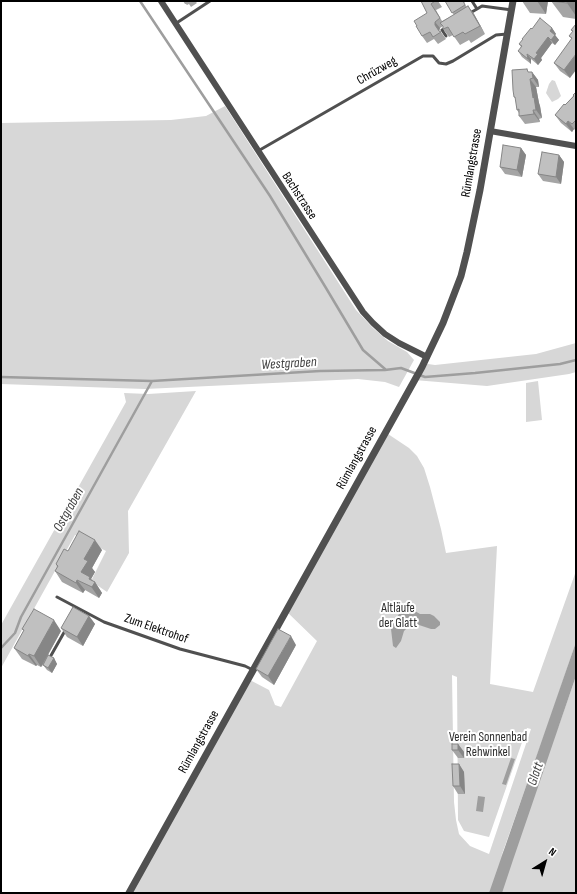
<!DOCTYPE html>
<html>
<head>
<meta charset="utf-8">
<style>
  body { margin:0 }
  #map { position:relative; width:577px; height:894px; overflow:hidden; background:#fff; font-family:"Sofia Sans Condensed",sans-serif }
  canvas { display:block }
  .frame { position:absolute; inset:0; border:2px solid #000; pointer-events:none }
  .north { position:absolute; left:525px; top:842px; width:40px; height:40px; -webkit-text-stroke:3px #fff; paint-order:stroke; rotate:37deg; font-size:11px; font-weight:700; line-height:16px; text-align:center; color:#000 }
  .north::after { content:''; display:block; margin:auto; width:14px; height:18px; background:#000; clip-path:polygon(50% 0,100% 100%,50% 72%,0 100%) }
</style>
</head>
<body>
<div id="map">
<canvas width="577" height="894"></canvas>
<div class="frame"></div>
<div class="north">N</div>
</div>
<script>
const g = document.querySelector('canvas').getContext('2d');
g.lineJoin = 'round';
function paint(path, color) {
  g.fillStyle = color;
  g.fill(path, 'evenodd');
}
function shape(rows) {
  const path = new Path2D();
  for (const r of rows) {
    path.moveTo(r[0], r[1]);
    for (let i = 2; i < r.length; i += 2) path.lineTo(r[i], r[i + 1]);
  }
  return path;
}
function stroke(path, color, width, dash) {
  g.strokeStyle = color;
  g.lineWidth = width;
  g.lineCap = dash ? 'butt' : 'round';
  g.setLineDash(dash || []);
  g.stroke(path);
}
function drawText(font, color, halo, rows, align = 'center') {
  g.font = font + ' "Sofia Sans Condensed",sans-serif';
  g.lineWidth = 4;
  g.setLineDash([]);
  g.textBaseline = 'middle';
  g.strokeStyle = halo;
  g.fillStyle = color;
  for (const [text, x, y, turn = 0] of rows) {
    g.save();
    g.translate(x, y);
    g.rotate((+turn || 0) * Math.PI / 180);
    g.textAlign = isNaN(turn) ? turn : align;
    if (halo) g.strokeText(text, 0, 0);
    g.fillText(text, 0, 0);
    g.restore();
  }
}
paint(shape([
  [552,80,555,81,561,96,558,99,552,102,546,93,549,84],
  [225,106,356,310,373,328,388,341,407,352,414,360,399,387,385,382,358,379,145,389,1,384,1,123,171,120,206,116],
  [576,343,576,372,569,374,487,386,414,380,424,363,428,364,435,365,536,354],
  [538,381,542,420,526,422,526,383],
  [196,391,128,511,129,553,107,592,91,581,106,551,75,535,1,668,1,625,126,402,124,393,148,394],
  [385,432,409,448,417,456,424,468,430,487,441,529,446,553,497,546,490,684,533,692,576,571,576,642,552,713,501,857,559,725,576,676,576,893,129,893,248,679,269,690,275,705,281,707,317,641,286,611],
  [452,675,457,677,458,820,464,831,489,837,527,728,531,729,489,854,470,846,459,834,456,820,454,802]
]), '#d7d7d7');
paint(shape([
  [413,610,420,614,430,614,434,616,440,622,440,625,435,629,431,629,416,624,409,626,404,631,401,641,396,648,393,646,391,629,392,626,399,614,403,611],
  [576,642,576,676,513,860,502,893,489,893],
  [511,758,515,759,506,785,502,784],
  [478,796,485,797,483,812,476,811]
]), '#9e9e9e');
stroke(shape([
  [140,1,270,196,326,288,363,350,385,369],
  [1,377,152,381,320,371,385,370,401,368,425,377,475,373,560,364,576,360],
  [1,648,15,633,21,617,152,381]
]), '#9e9e9e', 2.5);
stroke(shape([
  [472,1,477,9,482,6,512,10],
  [470,13,477,9],
  [175,24,210,1],
  [446,36,442,30,447,27],
  [258,151,423,56,433,56,439,63,446,64,453,61,496,35,507,34],
  [57,597,104,622,180,649,245,666,253,670],
  [49,659,66,629]
]), '#505050', 3);
stroke(shape([
  [161,1,363,312,373,323,385,334,399,343,427,357],
  [490,131,576,146]
]), '#505050', 6);
stroke(shape([
  [129,893,422,367,443,323,461,276,467,252,480,190,513,1]
]), '#505050', 7);
paint(shape([
  [183,1,195,1,197,3,191,7,189,4,187,5,186,4,185,4],
  [421,1,438,1,442,7,436,10,442,21,454,15,445,1,464,1,465,2,464,3,467,7,468,6,474,14,485,34,471,43,469,40,460,45,453,35,449,37,443,29,443,26,440,28,439,31,441,32,446,39,438,44,434,39,427,43,422,36,427,13],
  [522,1,548,1,546,14,530,13],
  [551,1,576,1,576,19,563,17],
  [576,24,570,78,560,71,554,63,572,39,569,36,573,32,571,30],
  [552,28,556,34,555,35,559,40,555,45,552,43,541,58,542,60,538,65,531,59,531,64,522,57,518,51,521,47,519,44,523,40,522,39,532,29],
  [530,72,532,72,538,80,539,87,536,87,539,103,540,106,542,118,539,119,540,122,525,124,519,116,519,113,517,110,516,99,514,97],
  [576,92,576,131,574,129,572,132,561,123,555,115,565,105,573,96],
  [521,148,526,155,522,177,505,174,500,167],
  [559,155,564,162,561,184,543,181,538,174],
  [102,550,92,568,95,572,91,579,93,581,95,582,102,593,99,598,85,590,83,593,62,582,55,571,57,567,56,564,68,551],
  [89,616,95,624,83,646,67,637,61,628],
  [22,629,61,631,48,655,54,658,57,664,52,673,47,670,43,665,41,667,37,665,36,666,22,659,14,648,24,631],
  [296,645,274,685,262,677,256,669],
  [458,744,464,752,464,758,458,758,452,750],
  [459,764,464,772,465,794,458,794,453,786]
]), '#a5a5a5');
paint(shape([
  [537,1,548,1,546,14],
  [567,1,576,1,576,16,567,3],
  [468,6,474,14,485,34,480,26],
  [435,22,440,28,439,31,435,25],
  [552,28,556,34,555,35,559,40,555,45,551,40,550,31],
  [548,37,552,43,541,58,542,60,538,65,534,59,536,53],
  [527,54,531,59,531,64,528,59],
  [576,54,576,70,570,78,564,70],
  [532,72,538,80,539,87,533,78],
  [530,79,536,87,539,103,540,106,542,118,536,110,533,98],
  [533,110,539,119,540,122,534,114],
  [568,121,574,129,572,132,566,124],
  [521,148,526,155,522,177,517,170],
  [559,155,564,162,561,184,556,177],
  [95,540,102,550,92,568,95,572,91,579,94,583,95,582,102,593,99,598,81,572,84,559],
  [77,580,85,590,83,593,76,583],
  [89,616,95,624,83,646,77,637],
  [54,620,61,631,41,667,34,656],
  [291,636,296,645,274,685,268,676],
  [29,654,37,665,36,666,28,656],
  [54,658,57,664,52,673,48,668],
  [458,744,464,752,464,758,458,750],
  [459,764,464,772,465,794,460,786]
]), '#868686');
const building = shape([
  [421,1,435,1,431,4,440,18,435,22,435,25,439,31,441,32,433,37,430,32,422,36,416,26,417,26,414,21,427,13,421,1],
  [445,1,463,1,465,5,452,13,445,1],
  [551,1,567,1,567,3,551,1],
  [468,6,480,26,465,34,463,32,454,37,448,27,443,29,443,26,440,23,468,6],
  [540,18,552,28,550,31,555,35,551,40,548,37,536,53,538,54,534,59,527,54,528,59,518,51,522,46,519,44,523,39,522,39,531,28,532,29,540,18],
  [576,24,576,54,564,70,554,63,572,38,569,36,573,31,571,30,576,24],
  [527,69,528,72,532,72,533,78,530,79,533,98,534,97,536,110,533,110,534,114,519,116,519,109,517,110,515,97,514,97,513,90,512,70,527,69],
  [576,92,576,120,572,124,568,121,566,124,555,115,564,104,565,105,574,96,573,95,576,92],
  [503,145,521,148,517,170,500,167,503,145],
  [542,152,559,155,556,177,538,174,542,152],
  [79,531,95,540,84,559,88,561,81,572,90,577,89,579,95,582,92,587,77,580,76,583,55,571,58,566,56,564,64,549,68,551,79,531],
  [73,607,89,616,77,637,61,628,73,607],
  [34,609,54,620,34,656,29,654,28,656,14,648,24,630,22,629,34,609],
  [278,629,291,636,268,676,256,669,278,629],
  [48,655,54,658,48,668,43,665,48,655],
  [452,744,458,744,458,750,452,750,452,744],
  [452,764,459,764,460,786,453,786,452,764]
]);
paint(building, '#c0c0c0');
stroke(building, '#868686', 1);
drawText('13px', '#000', '#fff', [
  ["Chrüzweg",377,71,-30],
  ["Rümlangstrasse",472,163,-80],
  ["Bachstrasse",299,196,57],
  ["Rümlangstrasse",357,458,-61],
  ["Zum Elektrohof",156,629,19],
  ["Rümlangstrasse",199,742,-61]
]);
drawText('13px', '#2e2e2e', '#fff', [
  ["Altläufe",398,609],
  ["der Glatt",398,624],
  ["Verein Sonnenbad",488,738],
  ["Rehwinkel",488,753]
]);
drawText('italic 14px', '#3f3f3f', '#fff', [
  ["Westgraben",289,364,-3],
  ["Ostgraben",69,510,-61],
  ["Glatt",536,774,-71]
]);
</script>
</body>
</html>
